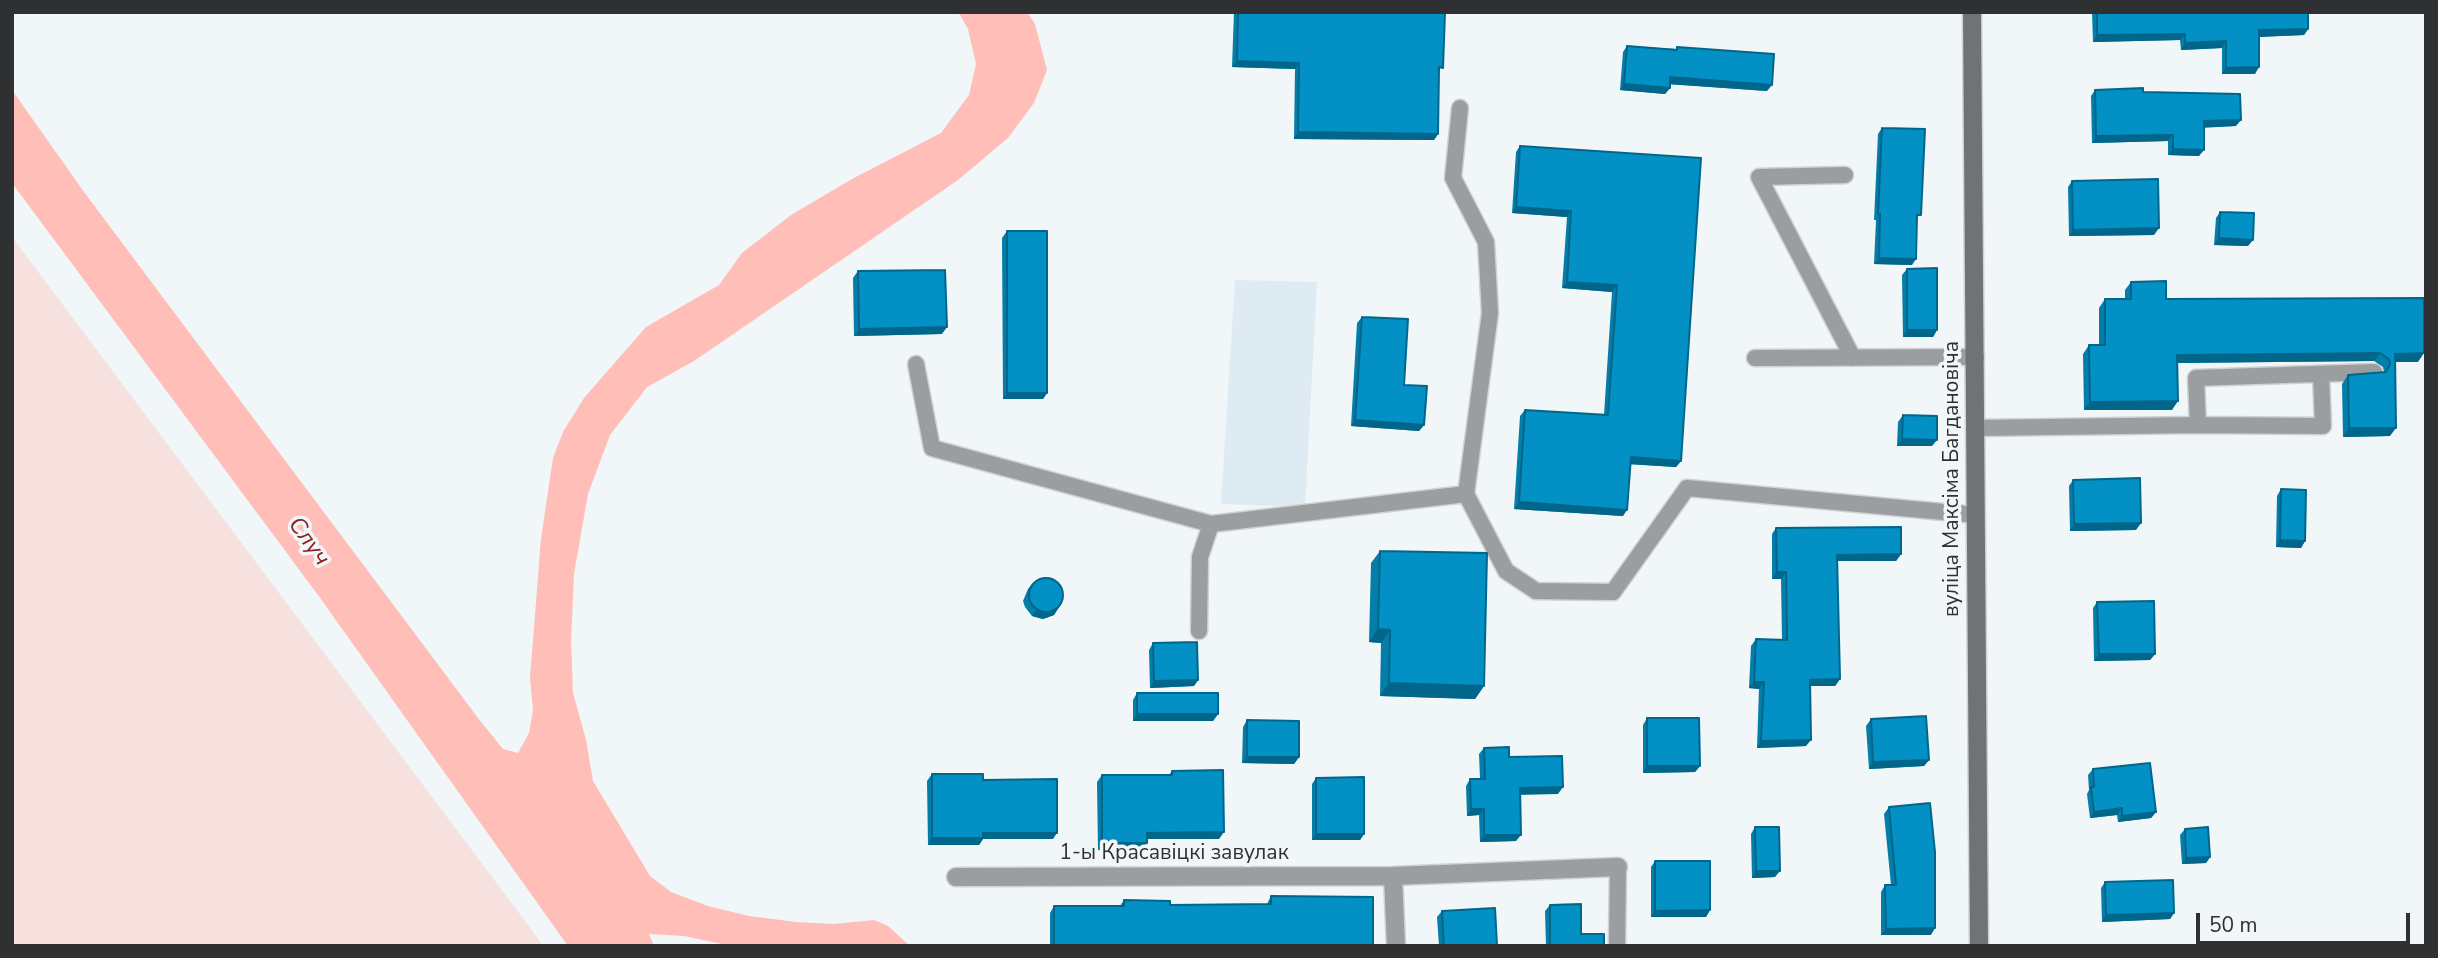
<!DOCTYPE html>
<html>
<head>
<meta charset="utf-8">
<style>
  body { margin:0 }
  #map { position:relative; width:2438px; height:958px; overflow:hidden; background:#f1f6f8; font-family:"Nunito Sans",sans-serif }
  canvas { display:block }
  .frame { position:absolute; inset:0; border:14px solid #2e3031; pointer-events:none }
  .scale { position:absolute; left:2196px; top:913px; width:214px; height:32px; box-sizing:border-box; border:4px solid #2e3031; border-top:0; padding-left:9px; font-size:21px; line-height:24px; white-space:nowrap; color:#2e3031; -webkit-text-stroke:5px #f1f6f8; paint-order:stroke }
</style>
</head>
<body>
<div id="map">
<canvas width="2438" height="958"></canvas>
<div class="frame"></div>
<div class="scale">50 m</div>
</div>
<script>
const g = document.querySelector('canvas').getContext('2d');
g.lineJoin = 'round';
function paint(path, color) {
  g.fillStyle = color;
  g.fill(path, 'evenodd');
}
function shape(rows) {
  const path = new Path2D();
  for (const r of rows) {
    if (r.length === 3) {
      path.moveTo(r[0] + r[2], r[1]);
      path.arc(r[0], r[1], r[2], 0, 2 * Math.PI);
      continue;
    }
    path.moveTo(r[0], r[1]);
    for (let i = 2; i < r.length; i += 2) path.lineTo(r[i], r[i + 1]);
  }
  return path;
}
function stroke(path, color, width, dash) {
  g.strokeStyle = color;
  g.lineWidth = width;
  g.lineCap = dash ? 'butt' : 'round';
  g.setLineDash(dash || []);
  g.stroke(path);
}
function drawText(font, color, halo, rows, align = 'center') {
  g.font = font + ' "Nunito Sans",sans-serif';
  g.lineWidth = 7;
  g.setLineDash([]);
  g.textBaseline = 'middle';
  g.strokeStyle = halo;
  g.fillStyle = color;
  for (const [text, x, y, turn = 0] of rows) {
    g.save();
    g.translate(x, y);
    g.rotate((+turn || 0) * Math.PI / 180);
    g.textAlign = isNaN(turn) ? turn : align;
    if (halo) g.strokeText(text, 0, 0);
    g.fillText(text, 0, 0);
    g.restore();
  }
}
paint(shape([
  [1235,280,1317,282,1305,507,1221,504]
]), '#dfebf2');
paint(shape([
  [12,237,531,929,543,946,12,946]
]), '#f6e1df');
paint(shape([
  [958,12,1027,12,1035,24,1047,70,1034,103,1008,138,958,180,694,361,647,387,610,435,588,494,574,574,571,641,573,693,586,740,593,781,650,876,671,892,708,906,749,916,796,922,834,924,874,920,888,926,910,946,731,946,684,936,649,934,654,946,568,946,318,595,12,183,12,90,84,192,478,718,503,749,518,753,529,733,533,710,530,678,541,539,553,458,563,432,584,398,646,327,719,285,742,253,791,215,852,179,941,133,969,95,976,64,968,29]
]), '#ffbeb7');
const lane = shape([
  [1460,108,1453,178,1486,242,1490,313,1466,494,1506,571,1536,591,1613,592,1687,488,1976,515],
  [1845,175,1759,177,1853,358],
  [1755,358,1976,357],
  [916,364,932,448,1211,524,1466,494],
  [2198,425,2323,426,2321,374],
  [1976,428,2198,425,2196,378,2374,372],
  [1199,631,1200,557,1211,524],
  [1617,946,1618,867]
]);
const street = shape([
  [1393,876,1396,946],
  [956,877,1393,876,1618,867]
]);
const secondary = shape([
  [1972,12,1979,946]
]);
stroke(lane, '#ced2d4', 19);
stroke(street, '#ced2d4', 21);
stroke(secondary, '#ced2d4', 21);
stroke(lane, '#9b9d9e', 16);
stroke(street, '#9b9d9e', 18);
stroke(secondary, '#707375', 18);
paint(shape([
  [1234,12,1445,12,1439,73,1438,134,1434,140,1294,139,1295,69,1232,67],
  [2092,12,2308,12,2308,29,2304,35,2259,37,2255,74,2222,74,2222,48,2181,50,2180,40,2093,42],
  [1627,46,1676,49,1677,47,1767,91,1670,84,1670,88,1665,94,1620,90,1623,52],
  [2095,90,2143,92,2236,126,2204,127,2199,156,2168,155,2168,141,2092,143,2091,96],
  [1882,128,1916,222,1912,265,1874,264,1876,220,1874,220,1878,134],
  [1520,146,1701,158,1681,461,1676,467,1630,464,1623,516,1514,509,1520,416,1525,410,1604,415,1612,292,1562,288,1567,217,1512,213,1516,152],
  [2072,181,2154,235,2069,236,2068,187],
  [2220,212,2248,246,2214,245,2216,218],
  [1007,231,1047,393,1043,399,1003,399,1002,238],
  [1907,269,1937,330,1933,337,1903,337,1902,275],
  [858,271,942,334,854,336,853,278],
  [2131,282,2166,299,2418,362,2396,362,2390,436,2343,437,2342,384,2348,375,2384,372,2383,367,2374,361,2177,363,2172,410,2084,410,2083,354,2089,345,2099,345,2099,308,2105,299,2125,299,2125,290],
  [1362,317,1404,385,1424,425,1419,431,1351,426,1357,323],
  [1903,415,1932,446,1897,446,1898,422],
  [2073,480,2136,530,2070,531,2069,486],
  [2281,489,2305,541,2301,548,2276,547,2277,496],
  [1776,528,1901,554,1896,561,1837,561,1840,679,1835,686,1810,686,1806,746,1757,748,1759,689,1749,688,1751,646,1756,639,1782,640,1781,579,1772,579,1772,534],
  [1380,551,1484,686,1475,699,1380,696,1381,643,1369,642,1371,563],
  [1033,583,1062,603,1054,615,1043,619,1032,616,1025,607,1023,601,1028,589],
  [2097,602,2155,654,2150,660,2094,661,2093,608],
  [1153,643,1198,680,1194,686,1150,688,1149,650],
  [1137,693,1218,714,1213,721,1133,721,1133,700],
  [1647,718,1700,766,1695,772,1643,773,1643,725],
  [1871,719,1929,760,1924,766,1869,769,1866,726],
  [1247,720,1299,757,1294,764,1242,763,1243,727],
  [1484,748,1509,757,1558,794,1520,794,1516,841,1480,842,1479,815,1467,816,1466,786,1470,779,1480,779,1479,754],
  [2093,769,2156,812,2151,818,2118,822,2117,815,2090,818,2087,794,2089,790,2088,775],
  [1172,771,1219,839,1147,839,1147,843,1142,849,1098,850,1097,782,1102,775,1169,775],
  [932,774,983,780,1053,839,983,839,979,845,928,845,927,781],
  [1316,778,1364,834,1360,840,1312,840,1312,784],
  [1889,807,1931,935,1881,935,1881,892,1885,885,1891,885,1884,814],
  [1755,827,1775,877,1752,878,1751,834],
  [2185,829,2210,857,2206,863,2182,864,2180,835],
  [1655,861,1710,910,1706,917,1651,917,1651,867],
  [2105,882,2174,913,2170,919,2102,922,2101,888],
  [1271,896,1373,946,1050,946,1050,913,1054,906,1120,906,1124,900,1170,905,1267,904],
  [1550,905,1581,934,1604,946,1546,946,1545,911],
  [1442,911,1497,946,1439,946,1437,917]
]), '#037da9');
paint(shape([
  [2308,29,2304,35,2254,37,2259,30],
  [2185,34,2180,40,2093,42,2097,35],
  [2226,41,2222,48,2181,50,2185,43],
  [1237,61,1299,63,1295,69,1232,67],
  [2259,67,2255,74,2222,74,2226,68],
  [1670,77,1772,85,1767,91,1666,84],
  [1624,84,1670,88,1665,94,1620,90],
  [2241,120,2236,126,2200,128,2204,121],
  [1298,132,1438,134,1434,140,1294,139],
  [2173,135,2168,141,2092,143,2096,136],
  [2173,149,2204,150,2199,156,2168,155],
  [1516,207,1571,211,1567,217,1512,213],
  [2159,228,2154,235,2069,236,2073,230],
  [2219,238,2253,240,2248,246,2214,245],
  [1879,258,1916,259,1912,265,1874,264],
  [1567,282,1617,285,1612,292,1562,288],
  [947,327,942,334,854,336,859,329],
  [1907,330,1937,330,1933,337,1903,337],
  [2380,353,2374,361,2171,363,2177,355],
  [2424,353,2418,362,2389,362,2395,354],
  [1007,393,1047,393,1043,399,1003,399],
  [2178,401,2172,410,2084,410,2090,402],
  [1355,420,1424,425,1419,431,1351,426],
  [2349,428,2396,428,2390,436,2343,437],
  [1902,439,1937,440,1932,446,1897,446],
  [1631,457,1681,461,1676,467,1626,464],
  [1519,502,1627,510,1623,516,1514,509],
  [2141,523,2136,530,2070,531,2074,524],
  [2280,540,2305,541,2301,548,2276,547],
  [1901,554,1896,561,1833,561,1837,555],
  [1777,572,1786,572,1781,579,1772,579],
  [1058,608,1054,615,1043,619,1032,616,1036,610],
  [1378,629,1390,630,1381,643,1369,642],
  [2099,654,2155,654,2150,660,2094,661],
  [1840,679,1835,686,1805,686,1810,680],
  [1198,680,1194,686,1150,688,1154,681],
  [1754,682,1764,682,1759,689,1749,688],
  [1389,683,1484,686,1475,699,1380,696],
  [1137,714,1218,714,1213,721,1133,721],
  [1811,740,1806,746,1757,748,1761,741],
  [1247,757,1299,757,1294,764,1242,763],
  [1929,760,1924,766,1869,769,1873,762],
  [1647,766,1700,766,1695,772,1643,773],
  [1563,787,1558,794,1516,795,1520,788],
  [2122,808,2117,815,2090,818,2094,812],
  [1471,809,1484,809,1479,815,1467,816],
  [2156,812,2151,818,2118,822,2122,816],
  [1224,832,1219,839,1142,839,1147,833],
  [983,833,1057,833,1053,839,983,839,979,845,928,845,932,838],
  [1316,834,1364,834,1360,840,1312,840],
  [1484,835,1521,835,1516,841,1480,842],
  [1102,843,1147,843,1142,849,1098,850],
  [2210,857,2206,863,2182,864,2186,858],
  [1756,871,1780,871,1775,877,1752,878],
  [1710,910,1706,917,1651,917,1655,911],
  [2174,913,2170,919,2102,922,2106,915],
  [1935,928,1931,935,1881,935,1886,929]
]), '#02668a');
const building = shape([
  [1238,12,1445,12,1443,68,1439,67,1438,134,1298,132,1299,63,1237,61,1238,12],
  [2097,12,2308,12,2308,29,2259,30,2259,67,2226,68,2226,41,2185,43,2185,34,2097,35,2097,12],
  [1627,46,1677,50,1677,47,1774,54,1772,85,1670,77,1670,88,1624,84,1627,46],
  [2143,88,2143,92,2240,94,2241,120,2204,121,2204,150,2173,149,2173,135,2096,136,2095,90,2143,88],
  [1882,128,1925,129,1921,215,1917,215,1916,259,1879,258,1880,214,1878,214,1882,128],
  [1520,146,1701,158,1681,461,1631,457,1627,510,1519,502,1525,410,1608,415,1617,285,1567,282,1571,211,1516,207,1520,146],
  [2158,179,2159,228,2073,230,2072,181,2158,179],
  [2220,212,2254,213,2253,240,2219,238,2220,212],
  [1007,231,1047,231,1047,393,1007,393,1007,231],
  [1937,268,1937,330,1907,330,1907,269,1937,268],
  [945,270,947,327,859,329,858,271,945,270],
  [2166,281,2166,299,2424,298,2424,353,2395,354,2396,428,2349,428,2348,375,2386,372,2390,364,2389,359,2380,353,2177,355,2178,401,2090,402,2089,345,2105,345,2105,299,2131,299,2131,282,2166,281],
  [1362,317,1408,319,1404,385,1427,386,1424,425,1355,420,1362,317],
  [1903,415,1937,416,1937,440,1902,439,1903,415],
  [2140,478,2141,523,2074,524,2073,480,2140,478],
  [2281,489,2306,490,2305,541,2280,540,2281,489],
  [1901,527,1901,554,1837,555,1840,679,1810,680,1811,740,1761,741,1764,682,1754,682,1756,639,1787,640,1786,572,1777,572,1776,528,1901,527],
  [1380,551,1487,553,1484,686,1389,683,1390,630,1378,629,1380,551],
  [1046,595,17],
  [2154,601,2155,654,2099,654,2097,602,2154,601],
  [1197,642,1198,680,1154,681,1153,643,1197,642],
  [1137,693,1218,693,1218,714,1137,714,1137,693],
  [1926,716,1929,760,1873,762,1871,719,1926,716],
  [1647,718,1699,718,1700,766,1647,766,1647,718],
  [1247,720,1299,721,1299,757,1247,757,1247,720],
  [1509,747,1509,757,1562,756,1563,787,1520,788,1521,835,1484,835,1484,809,1471,809,1470,779,1485,779,1484,748,1509,747],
  [2150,763,2156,812,2122,816,2122,808,2094,812,2091,787,2094,787,2093,769,2150,763],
  [1223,770,1224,832,1147,833,1147,843,1102,843,1102,775,1172,775,1172,771,1223,770],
  [932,774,983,774,983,780,1057,779,1057,833,983,833,983,838,932,838,932,774],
  [1364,777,1364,834,1316,834,1316,778,1364,777],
  [1930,803,1935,852,1935,928,1886,929,1885,885,1896,885,1889,807,1930,803],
  [1755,827,1779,827,1780,871,1756,871,1755,827],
  [2208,827,2210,857,2186,858,2185,829,2208,827],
  [1655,861,1710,861,1710,910,1655,911,1655,861],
  [2173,880,2174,913,2106,915,2105,882,2173,880],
  [1271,896,1373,897,1373,946,1054,946,1054,906,1124,906,1124,900,1170,901,1170,905,1271,904,1271,896],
  [1581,904,1581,934,1604,934,1604,946,1550,946,1550,905,1581,904],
  [1495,908,1497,946,1444,946,1442,911,1495,908]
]);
paint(building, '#0391c5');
stroke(building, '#02668a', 2);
drawText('21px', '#2e3031', '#f1f6f8', [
  ["вуліца Максіма Багдановіча",1953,479,-90],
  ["1-ы Красавіцкі завулак",1174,854]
]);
drawText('italic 23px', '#93191f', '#f1f6f8', [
  ["Случ",308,542,54]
]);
</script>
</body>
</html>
